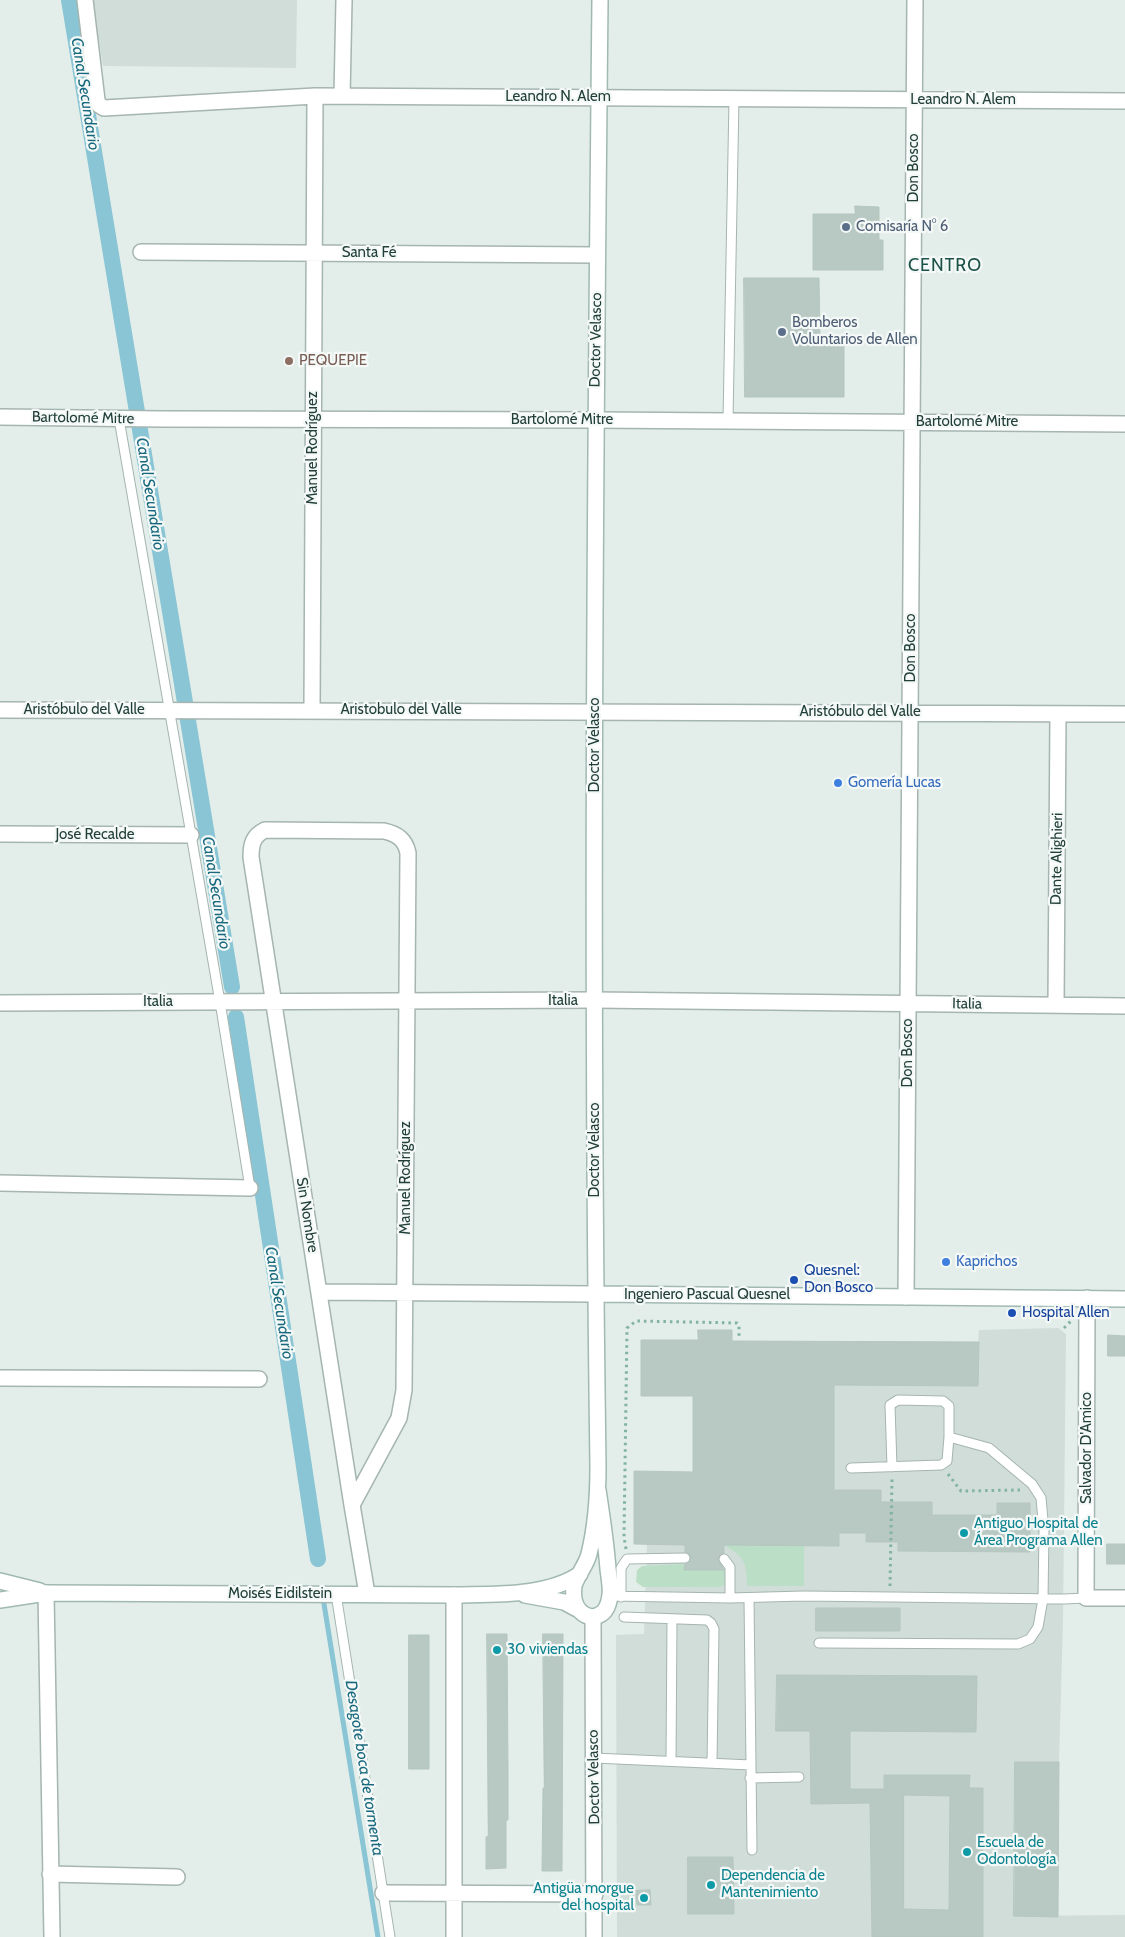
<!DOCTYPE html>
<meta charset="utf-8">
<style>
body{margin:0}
canvas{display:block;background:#e3ede9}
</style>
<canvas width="1125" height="1937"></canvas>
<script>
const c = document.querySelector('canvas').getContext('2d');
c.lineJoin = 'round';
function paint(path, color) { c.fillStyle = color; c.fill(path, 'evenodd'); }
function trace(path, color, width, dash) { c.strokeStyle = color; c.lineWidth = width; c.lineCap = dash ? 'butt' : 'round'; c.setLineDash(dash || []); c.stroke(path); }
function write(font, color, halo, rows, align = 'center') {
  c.font = font + ' Cabin,sans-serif'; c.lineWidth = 4.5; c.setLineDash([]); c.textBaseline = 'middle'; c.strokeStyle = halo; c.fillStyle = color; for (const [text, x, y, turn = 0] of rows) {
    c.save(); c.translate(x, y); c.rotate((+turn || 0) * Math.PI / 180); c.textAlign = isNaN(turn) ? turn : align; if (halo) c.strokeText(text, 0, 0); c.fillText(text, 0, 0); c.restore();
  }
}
paint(new Path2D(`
 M92,0h205l-1,68 -193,-2z
 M1058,1328l8,6 -3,287 -4,141h-44l-1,154 111,-1v22h-508l-1,-302 28,-1 3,-90h-13v-73l59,1v-76h-52v-56h57l34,-10v11l246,1 1,-12z`), '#d1ddd8');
paint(new Path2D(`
 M724,1545h80v41h-57c0,-23 -3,-30 -23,-41z
 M685,1564v6h39l2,3 -1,11 -5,3h-77l-7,-5 1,-12 5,-4z`), '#bbdfc6');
trace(new Path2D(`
 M324,1604l54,333`), '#89c5d4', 5);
trace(new Path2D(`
 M69,0l163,987
 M236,1017l82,542`), '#89c5d4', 16);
const building = new Path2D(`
 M855,206l24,1v33h4v30h-70v-56h42z
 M744,278h75l1,60h24v59h-99z
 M698,1330h34v11l247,1 -1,44 -144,-1v105h47v12h51v13h65v-12h33v49l-132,-1v-9h-32v-9h-27v13l-115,-1v8l-4,1 -2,5 6,11h-40l1,-6 4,-1 2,-5 -1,-4 -5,-2v-7l-51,-1v-73l59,1v-76h-52v-56h57z
 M1108,1335l17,1v20h-17z
 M1107,1544h18v20h-18z
 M816,1608h84v23h-84z
 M487,1634h20l1,135v51h-2v48l-20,1v-32l2,-1z
 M543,1634h20l-1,237h-20l1,-83h1z
 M409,1635h20v134h-20z
 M777,1675l200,1 -1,56 -126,-1v58h34v-14h86l-1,13h14v149h-111l-2,-134 -59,1 -1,-73h-34zM904,1795l46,1 -1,114 -45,-1z
 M1015,1762h44l-1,155 -44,-1z
 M688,1857h45l1,57h-46z
 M650,1890l1,15h-14l-1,-14z`);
paint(building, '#b8c8c2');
trace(building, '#b5c7c0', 1);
const service = new Path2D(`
 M119,419l101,583 30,186
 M728,420l6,-322
 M892,1467l-2,-62 8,-5 45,1 6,5v31
 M724,1559l6,8v31
 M336,1594l54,343
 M610,1596l120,2 74,-2 260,3 22,-1
 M621,1597v-29l6,-9 58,-1
 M749,1598l3,252
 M624,1617l83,3 4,3 3,6 -2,134
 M819,1643l199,1 12,-5 8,-12 5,-28 1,-68 -3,-33 -9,-14 -43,-36 -40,-11 -2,24 -6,4 -90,3
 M594,1758l157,7
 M671,1761l1,-141
 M750,1778l49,-1`);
const minor = new Path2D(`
 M85,0l12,100 2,5 5,3 211,-12 810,5
 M342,96l2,-96
 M141,252l456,3
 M0,417l162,2 433,1 530,4
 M0,710l1125,4
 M312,710l3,-614
 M0,834l191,1
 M0,1003l594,-3 531,6
 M1056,1005l2,-291
 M0,1183l250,5
 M319,1292l276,2
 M906,1297l9,-1297
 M1087,1298l-1,300h39
 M0,1378l259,1
 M352,1505l47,-87 5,-28 4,-537c-3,-14 -11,-19 -24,-22l-119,-1c-12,6 -14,14 -14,27l101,648 15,89
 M46,1593l6,344
 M454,1595v342
 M593,1617l1,320
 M50,1874l127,3
 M383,1893l212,1`);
const secondary = new Path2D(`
 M595,1294l530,5
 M598,1490c4,26 8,52 10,79 1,9 3,18 2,26 -1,9 -4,19 -14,21 -6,2 -11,0 -16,-5 -6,-6 -7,-17 -6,-25 3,-11 12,-20 15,-32 7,-28 9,-59 9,-88 -7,-489 -3,-977 2,-1466
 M0,1581l40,10
 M525,1595l39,7 15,8
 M0,1600l46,-7 408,2c39,-1 93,2 126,-21`);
trace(service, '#a5b5b1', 11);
trace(minor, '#a5b5b1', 18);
trace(secondary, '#a1b9b2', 18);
trace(new Path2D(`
 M1064,1328l9,-9
 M948,1474l13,17 59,-1
 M626,1549l-2,-12 3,-209 9,-7 101,2 2,3v10
 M890,1586l2,-108`), '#82b2a5', 3, [2.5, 4]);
trace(service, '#fff', 9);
trace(minor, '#fff', 15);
trace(secondary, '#fff', 15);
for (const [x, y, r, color] of [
 [846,227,5,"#5c6f8a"],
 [782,332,5,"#5c6f8a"],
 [289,361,5,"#8d6e63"],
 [838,783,5,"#3f7fe0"],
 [946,1262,5,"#3f7fe0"],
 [794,1280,5,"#1a4fb4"],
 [1012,1313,5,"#1a4fb4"],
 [964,1533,5,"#0f9aa8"],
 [497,1650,5,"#0f9aa8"],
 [967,1852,5,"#0f9aa8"],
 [711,1885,5,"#0f9aa8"],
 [644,1898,5,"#0f9aa8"]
]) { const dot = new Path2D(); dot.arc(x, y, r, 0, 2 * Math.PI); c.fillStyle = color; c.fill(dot); trace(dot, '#f4f9f7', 2); }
write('15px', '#223f39', '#f4f9f7', [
 ["Leandro N. Alem",558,97],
 ["Leandro N. Alem",963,100],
 ["Don Bosco",914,168,-90],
 ["Santa Fé",369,253],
 ["Doctor Velasco",596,340,-89],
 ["Bartolomé Mitre",83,418,1],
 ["Bartolomé Mitre",562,420],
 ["Bartolomé Mitre",967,422],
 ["Manuel Rodríguez",313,448,-90],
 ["Don Bosco",911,648,-90],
 ["Aristóbulo del Valle",84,710],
 ["Aristobulo del Valle",401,710],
 ["Aristóbulo del Valle",860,712],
 ["Doctor Velasco",595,745,-90],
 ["José Recalde",95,835],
 ["Dante Alighieri",1057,859,-89],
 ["Italia",563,1001],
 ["Italia",158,1002],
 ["Italia",967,1004,1],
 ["Don Bosco",908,1053,-90],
 ["Doctor Velasco",595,1150,-90],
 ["Manuel Rodríguez",406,1178,-90],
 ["Sin Nombre",307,1215,81],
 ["Ingeniero Pascual Quesnel",707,1295],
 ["Salvador D'Amico",1087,1448,-90],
 ["Moisés Eidilstein",280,1594],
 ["Doctor Velasco",594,1777,-91]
]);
write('15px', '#4e5e75', '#f4f9f7', [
 ["Comisaría N° 6",856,227],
 ["Bomberos",792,323],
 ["Voluntarios de Allen",792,340]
], 'left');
write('15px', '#785e54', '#f4f9f7', [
 ["PEQUEPIE",299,361]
], 'left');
write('15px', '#366cbe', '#f4f9f7', [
 ["Gomería Lucas",848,783],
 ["Kaprichos",956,1262]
], 'left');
write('15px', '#164399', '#f4f9f7', [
 ["Quesnel:",804,1271],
 ["Don Bosco",804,1288],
 ["Hospital Allen",1022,1313]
], 'left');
write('15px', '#0d838f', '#f4f9f7', [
 ["Antiguo Hospital de",974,1524],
 ["Área Programa Allen",974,1541],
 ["30 viviendas",507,1650],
 ["Escuela de",977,1843],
 ["Odontología",977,1860],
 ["Dependencia de",721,1876],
 ["Mantenimiento",721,1893],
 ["Antigüa morgue",634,1889,"right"],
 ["del hospital",634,1906,"right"]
], 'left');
write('italic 16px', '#19697e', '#f4f9f7', [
 ["Canal Secundario",85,94,81],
 ["Canal Secundario",150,494,81],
 ["Canal Secundario",216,893,81],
 ["Canal Secundario",279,1303,81],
 ["Desagote boca de tormenta",364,1768,81]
]);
c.letterSpacing = '1px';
write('18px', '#1d5248', '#f4f9f7', [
 ["CENTRO",945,266]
]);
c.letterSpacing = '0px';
</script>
